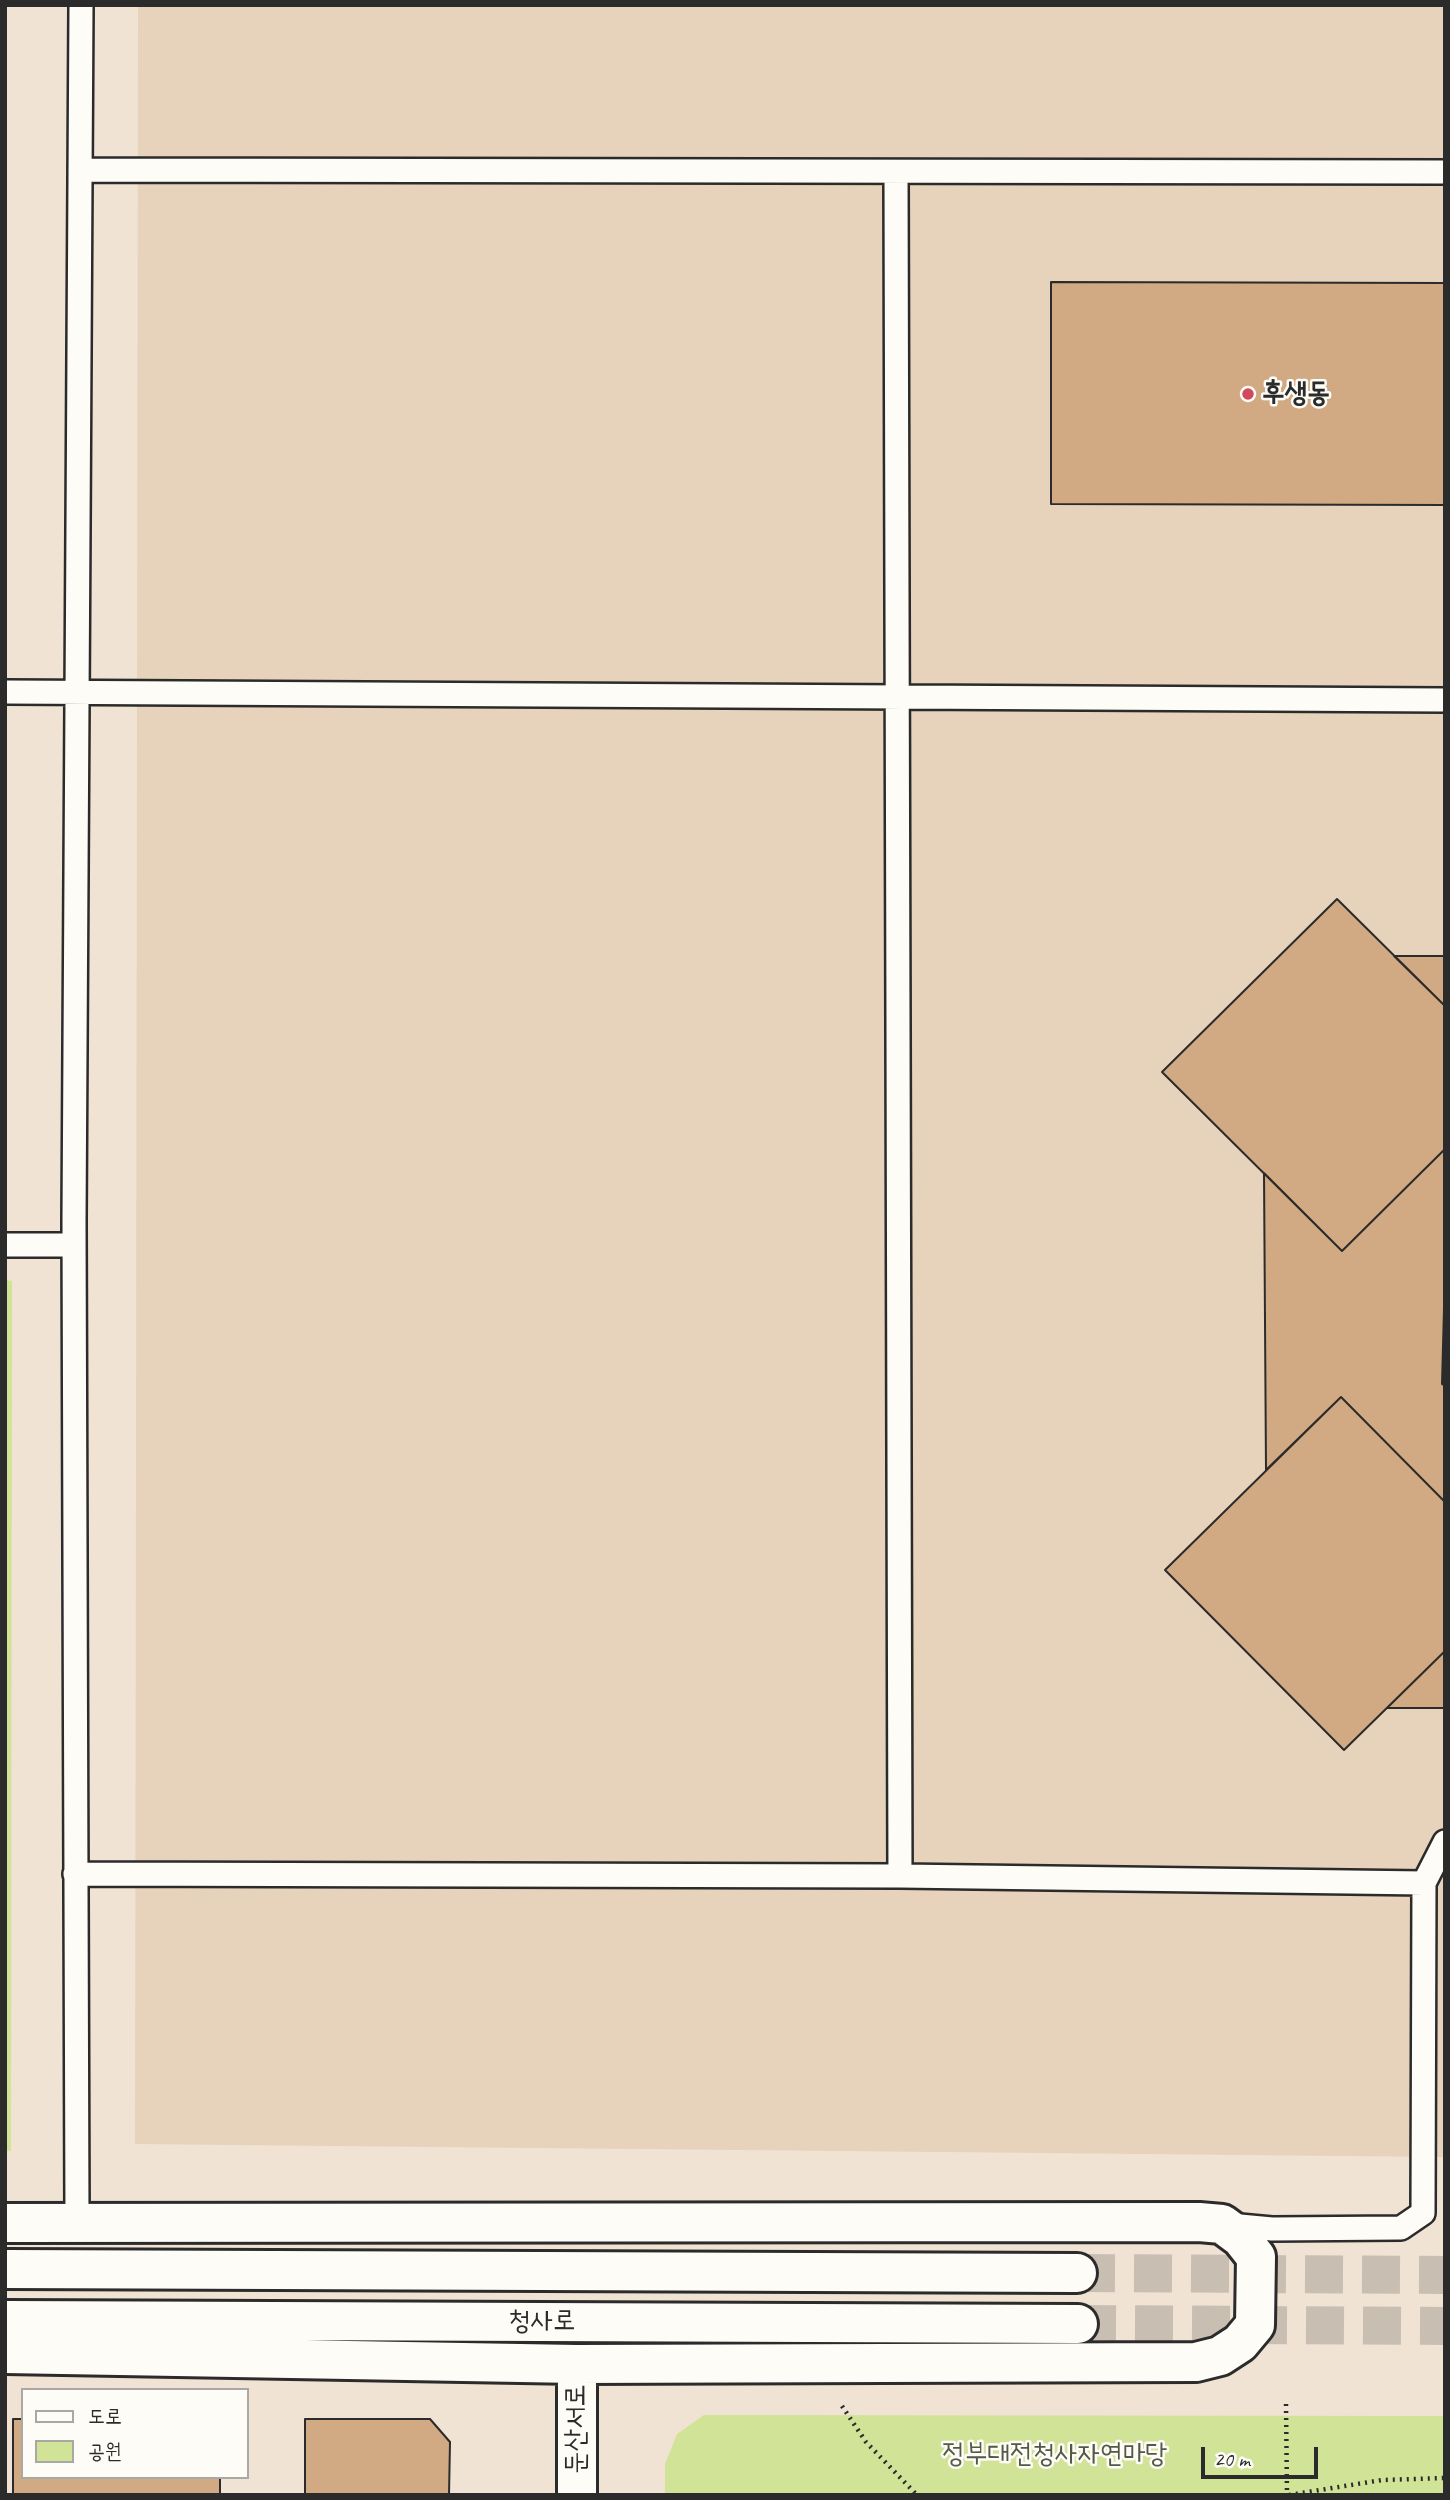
<!DOCTYPE html>
<meta charset="utf-8">
<style>
body{margin:0}
#map{position:relative;width:1450px;height:2500px;overflow:hidden;background:#f0e3d4;font-family:Caveat,"Poor Story",sans-serif}
canvas{display:block}
.frame{position:absolute;inset:0;border:7px solid #2b2b2b;pointer-events:none}
.legend{position:absolute;left:21px;top:2388px;width:228px;height:91px;box-sizing:border-box;background:#fdfcf7;border:2px solid #a9a8a5;margin:0;padding:9px 12px;list-style:none;font-size:21px;color:#2b2b2b}
.legend li{display:flex;align-items:center;gap:14px;height:35px}
.legend b{width:35px;border:2px solid #a9a8a5}
.scale{position:absolute;left:1201px;top:2447px;width:117px;height:32px;box-sizing:border-box;border:4px solid #2b2b2b;border-top:0;padding-left:9px;font-size:21px;line-height:24px;white-space:nowrap;color:#2b2b2b;-webkit-text-stroke:5px #fdfcf7;paint-order:stroke}
</style>
<div id="map">
<canvas width="1450" height="2500"></canvas>
<div class="frame"></div>
<ul class="legend">
<li><b style="height:9px;background:#fdfcf7"></b>도로</li>
<li><b style="height:19px;background:#d1e397"></b>공원</li>
</ul>
<div class="scale">20 m</div>
</div>
<script>
const c = document.querySelector('canvas').getContext('2d');
c.lineJoin = 'round';
function paint(path, color) { c.fillStyle = color; c.fill(path, 'evenodd'); }
function trace(path, color, width, dash) { c.strokeStyle = color; c.lineWidth = width; c.lineCap = dash ? 'butt' : 'round'; c.setLineDash(dash || []); c.stroke(path); }
function write(font, color, halo, rows, align = 'center') {
  c.font = font + ' Caveat,"Poor Story",sans-serif'; c.lineWidth = 5; c.setLineDash([]); c.textBaseline = 'middle'; c.strokeStyle = halo; c.fillStyle = color; for (const [text, x, y, turn = 0] of rows) {
    c.save(); c.translate(x, y); c.rotate((+turn || 0) * Math.PI / 180); c.textAlign = isNaN(turn) ? turn : align; if (halo) c.strokeText(text, 0, 0); c.fillText(text, 0, 0); c.restore();
  }
}
paint(new Path2D(`
 M138,5h1307v2152l-1310,-13z`), '#e7d2bb');
paint(new Path2D(`
 M5,1280l7,1 -1,870h-6z
 M704,2415l741,1v79h-780v-31l12,-30z`), '#d1e397');
const building = new Path2D(`
 M1051,282l394,1v222l-394,-1z
 M1337,899l108,107v143l-103,102 -180,-179z
 M1394,956h51v50z
 M1445,1149v353l-104,-105 -75,73 -2,-297 78,78z
 M1445,1271v115l-3,-2z
 M1341,1397l104,105v149l-101,99 -179,-180z
 M1445,1651v57h-58z
 M13,2419h10v58h197v18h-207z
 M305,2419h125l20,23 -1,53h-144z`);
paint(building, '#d1a982');
trace(building, '#2b2b2b', 2);
trace(new Path2D(`
 M1077,2273l368,2
 M1078,2324l367,2`), '#c9beb2', 38, [38, 19]);
const lane = new Path2D(`
 M80,170l1365,2
 M896,172l4,1704
 M5,692l1440,8
 M5,1245h69
 M75,1874l825,2 524,7 21,-41
 M77,2223l-3,-1003 7,-1215
 M1229,2225l43,4 129,-1 22,-15 1,-330`);
const secondary = new Path2D(`
 M5,2223l1194,-1 23,2 19,14 15,19 -1,68 -15,18 -20,13 -24,6 -619,2 -572,-10
 M5,2269l1072,4
 M5,2320l1073,4
 M577,2495v-131`);
trace(lane, '#2b2b2b', 28);
trace(secondary, '#2b2b2b', 44);
trace(new Path2D(`
 M1286,2404l1,91
 M842,2406l24,36 51,53
 M1289,2495l93,-15 63,-2`), '#2b2b2b', 4.5, [2, 5]);
trace(lane, '#fdfcf7', 23);
trace(secondary, '#fdfcf7', 38);
for (const [x, y, r, color] of [
 [1248,394,7,"#d1495b"]
]) { const dot = new Path2D(); dot.arc(x, y, r, 0, 2 * Math.PI); c.fillStyle = color; c.fill(dot); trace(dot, '#fdfcf7', 2.5); }
write('bold 28px', '#2b2b2b', '#fdfcf7', [
 ["후생동",1262,394]
], 'left');
write('28px', '#2b2b2b', '#fdfcf7', [
 ["청사로",542,2322],
 ["둔산서로",577,2429,-90]
]);
write('28px', '#545946', '#fdfcf7', [
 ["정부대전청사자연마당",1055,2455]
]);
</script>
